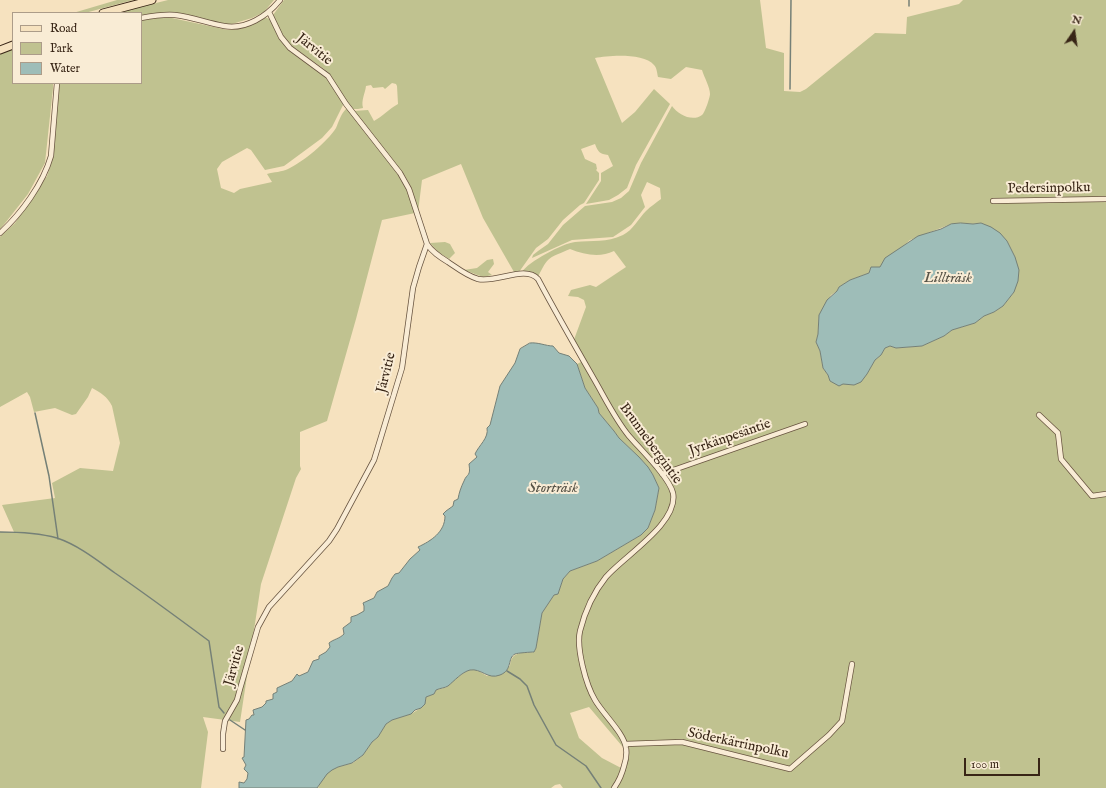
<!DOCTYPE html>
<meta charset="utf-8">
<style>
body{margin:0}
#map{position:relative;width:1106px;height:788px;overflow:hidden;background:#f6e2bf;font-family:"IM FELL English",serif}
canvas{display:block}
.legend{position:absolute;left:12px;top:12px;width:130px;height:72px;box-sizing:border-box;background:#f9ecd5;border:1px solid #ac9c89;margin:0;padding:5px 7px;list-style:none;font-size:12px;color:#382516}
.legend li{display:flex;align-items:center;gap:8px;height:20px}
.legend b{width:20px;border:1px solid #ac9c89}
.north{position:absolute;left:1054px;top:12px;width:40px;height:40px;-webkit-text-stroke:3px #f9ecd5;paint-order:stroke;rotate:13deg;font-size:11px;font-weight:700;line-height:16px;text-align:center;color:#382516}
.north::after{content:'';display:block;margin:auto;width:14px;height:18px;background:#382516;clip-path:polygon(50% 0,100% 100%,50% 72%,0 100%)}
.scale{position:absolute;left:964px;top:758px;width:76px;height:18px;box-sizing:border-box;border:2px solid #382516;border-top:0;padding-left:5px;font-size:12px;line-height:14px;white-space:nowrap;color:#382516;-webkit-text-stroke:3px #f9ecd5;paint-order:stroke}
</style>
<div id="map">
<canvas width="1106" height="788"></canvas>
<ul class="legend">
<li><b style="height:5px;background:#f6e2bf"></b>Road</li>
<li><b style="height:11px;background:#c0c290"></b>Park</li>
<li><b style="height:11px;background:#9ebdb8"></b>Water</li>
</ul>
<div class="north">N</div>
<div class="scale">100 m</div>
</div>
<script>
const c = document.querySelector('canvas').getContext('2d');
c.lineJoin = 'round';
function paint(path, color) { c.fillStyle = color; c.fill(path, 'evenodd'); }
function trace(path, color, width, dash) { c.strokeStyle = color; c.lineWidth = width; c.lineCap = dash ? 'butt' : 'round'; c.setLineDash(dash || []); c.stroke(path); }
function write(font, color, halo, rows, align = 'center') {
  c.font = font + ' "IM FELL English",serif'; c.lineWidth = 4; c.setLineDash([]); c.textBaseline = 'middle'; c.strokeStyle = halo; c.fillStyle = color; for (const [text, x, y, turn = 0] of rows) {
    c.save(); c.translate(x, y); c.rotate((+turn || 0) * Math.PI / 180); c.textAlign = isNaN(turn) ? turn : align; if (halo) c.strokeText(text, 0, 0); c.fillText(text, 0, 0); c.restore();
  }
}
paint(new Path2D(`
 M117,0h16l-48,13h-12z
 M168,0h106l-10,12 -12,6 -20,6h-11l-53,-11 -27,2v-2h-25z
 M284,0h476l6,48 18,5v38l16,1 6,-3 69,-56 31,1 1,-17 52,-13 4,-4h143v788h-543l-3,-4 -5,1 -4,3h-233l7,-16 13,-5 15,-4 10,-8 9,-13 6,-5 8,-13 6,-4 19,-6 8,-5 6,-7 1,-5 8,-3 2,-4 11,-3 4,-5 17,-12 7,-1 12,7 23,-10c1,-15 12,-13 24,-14l2,-4 6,-35 12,-18 4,-2 5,-14 7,-8 27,-10 44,-26 7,-7 7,-18 4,-22 -6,-13 -5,-8 -9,-10 -20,-19 -5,-7 -15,-18 -1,-5 -13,-20 -8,-24 4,-2 -9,-17 14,-38 -2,-7 -6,-3 -10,-1 3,-6 19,-5 6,2 30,-20 -12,-16c-14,7 -29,4 -44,-2 -21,9 -22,7 -32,28l-16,-5c6,-10 41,-29 53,-30 18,-2 31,1 48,-7 10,-5 16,-17 23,-24 5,-5 10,-8 15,-12l-1,-11 -13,-6 -6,13 4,12 -14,18 -18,12 -41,3 -40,18 1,-3 5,-4 10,-7 15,-19 22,-19 27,-4 9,-4 8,-7 12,-28 31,-57c6,9 21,16 30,9 3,-2 8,-18 8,-21 0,-7 -6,-17 -8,-24l-16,-3 -15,12 -13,-2c-1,-4 -1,-9 -4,-12 -10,-12 -44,-10 -59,-7l27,65 13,-11 19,-23 16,15 -34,61 -9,23 -9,7 -9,5 -23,4 15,-23v-8l12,-7 -5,-11c-8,-1 -10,-3 -13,-11l-14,5 4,10 11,5 1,5 -1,1 3,3v7l-15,23 -4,2 -17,15 -15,19 -12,9 -17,24h-5l-31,-54 -22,-54 -39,16 -4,32 -8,-27 -5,-9 -52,-65 15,-1 6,11c9,-5 15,-12 24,-17l-1,-18 -1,-2 -4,-1 -7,6 -2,-2 -10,1 -2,-3 -5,1c-1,8 -5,14 -3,22l-5,1h-6l-28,-40 -31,-22 -5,-5 -6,-8 -9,-19zM961,223l12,1 8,-1 26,18 8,16 -1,35 -11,14 -9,6 -10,4 -9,7 -23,7 -8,6 -22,10 -26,2 -6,-2 -5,2 -4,7 -6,5 -8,14 -13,11 -24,-4 -2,-6 -5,-7 -3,-17 -4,-9 2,-8 1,-19 12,-20 6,-4 2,-4 11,-7 19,-7 2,-6h9l30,-27 41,-16zM589,707l33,39 4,2 -3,21 -21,-11 -23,-20 -9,-25z
 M159,17l13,1 56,12 12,-1 24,-12 6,2 10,20 47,39 17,25 -12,24 -10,11 -38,28 -19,4 -14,-20 -4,-2 -25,14 -5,7 4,19 13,5 6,-4 32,-7 -5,-8c7,-2 15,-2 21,-5 15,-7 39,-27 48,-41 3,-7 5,-14 10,-19h3l56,74 10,30 -33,7 -26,99 -29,102 -27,11v34l1,3 -5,9 -35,106 -21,138 -37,-5 5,15 -7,56h-201v-256h14l-12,-27 53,-7 -3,-15 28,-15 33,3 7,-28 -8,-37c-5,-10 -11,-13 -20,-18l-4,9 -12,17 -4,1 -17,-7 -21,4 -4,-15 -3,-5 -27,15v-170l15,-14 32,-47 4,-12 6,-52 1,-29h83v-64z
 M13,48v35h40v5l-8,75 -17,31 -22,28 -6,7v-176z
 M445,242l5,2 5,9 -6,6 -11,-7 -8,-9z
 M493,259l1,5 -6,8 4,3 -9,2 -19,-7 13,-2 10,-8z`), '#c0c290');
const water = new Path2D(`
 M961,223l12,1 8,-1 10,4 9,6 7,8 8,16 4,13 -1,11 -4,11 -11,14 -9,6 -10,4 -9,7 -23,7 -8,6 -22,10 -26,2 -6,-2 -5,2 -4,7 -6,5 -8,14 -6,8 -7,3 -11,-1 -4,2 -9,-5 -2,-6 -5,-7 -3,-17 -4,-9 2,-8 1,-19 8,-15 10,-9 2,-4 11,-7 19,-7 2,-6h9l5,-9 33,-22 23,-7 10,-5z
 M530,343c8,-1 16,3 23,3l6,7 10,3 8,8 8,24 13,20 1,5 15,18 5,7 20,19 9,10 5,8 6,13 -4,22 -7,18 -7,7 -44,26 -27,10 -7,8 -5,15 -4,1 -12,18 -6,35 -2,4c-3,0 -17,1 -19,2 -8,4 -2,16 -15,21 -12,5 -19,-7 -30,-5 -8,2 -16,11 -22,16 -3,2 -8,2 -12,4l-2,4 -8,3 -1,7 -4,4 -6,2 -4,4 -19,6 -6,4 -8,13 -6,5 -9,13 -11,8 -14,4 -6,3 -5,4 -10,14h-78v-6l5,1 3,-4 1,-6 -4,-4 2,-4 -4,-7 2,-1 2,-37 3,-1 3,-4h2l-1,-5 9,-3 4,-4v-2l7,-2v-5l4,-2v-4l15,-7 5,-7 2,2 9,-4 5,-11 6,-2v-3l7,-4 4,-5 -1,-4c5,-4 10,-4 15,-9l-1,-6 8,-6v-5l6,-2 7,-4v-5l-1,-3 11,-5 3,-6 11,-6 4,-8 3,-4 4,-1 11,-14 10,-9 -2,-3c13,-6 27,-15 27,-31l-2,-2 3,-3 7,-5 1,-5 4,-2c1,-6 3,-12 6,-18 3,-8 7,-4 5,-17l8,-7 -2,-3c4,-9 14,-16 12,-26l3,-3 10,-39 15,-23 5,-14z`);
paint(water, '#9ebdb8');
trace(water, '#758077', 1);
trace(new Path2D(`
 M909,0v6
 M790,89l1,-89
 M35,413l14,63 9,63
 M0,532c19,0 39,1 57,6 21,7 40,22 58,35 32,22 63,45 94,68l10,66 5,6
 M507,671l13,8 7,7 7,19 22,40 30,21 15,22
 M230,720l15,10`), '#758077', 1.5);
const minor = new Path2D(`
 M269,12l12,25 9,11 38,28 18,28 54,69 9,16 18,55c5,8 13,13 21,18 9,6 19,14 30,17 19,4 47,-14 60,0 18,34 37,67 56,100 11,19 21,40 35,57 11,13 40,41 44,57 6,30 -49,63 -67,84 -13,16 -21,34 -26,54 -4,17 6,54 15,69 8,14 29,33 31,48 1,6 0,12 -2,18 -2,8 -5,15 -10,22
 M141,18c11,-2 23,-4 34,-3 17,2 32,8 49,11 22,4 43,-10 56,-26
 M993,201l113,-2
 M0,233c21,-19 43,-49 51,-77l6,-73
 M1039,415l19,18 3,26 31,37 14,-2
 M662,474l143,-50
 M625,744l57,-2 108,27 39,-34 13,-14 10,-57
 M223,749v-15l2,-13 12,-21 3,-11 18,-62 11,-20 60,-66 8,-12 37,-69 4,-13 24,-79 11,-80 6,-21 8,-23`);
const primary = new Path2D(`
 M103,13l49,-13
 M0,50l13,-5`);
trace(minor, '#685440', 6);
trace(primary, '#382516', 9);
trace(minor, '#f9ecd5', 4.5);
trace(primary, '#f6e2bf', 7);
write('14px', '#382516', '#f9ecd5', [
 ["Järvitie",314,50,39],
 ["Pedersinpolku",1049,189,-1],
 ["Järvitie",387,373,-76],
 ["Jyrkänpesäntie",730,438,-19],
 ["Brunnebergintie",650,444,54],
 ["Järvitie",235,666,-74],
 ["Söderkärrinpolku",738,744,12]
]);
write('italic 15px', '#575347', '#f9ecd5', [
 ["Lillträsk",948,279],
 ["Storträsk",553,489]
]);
</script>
